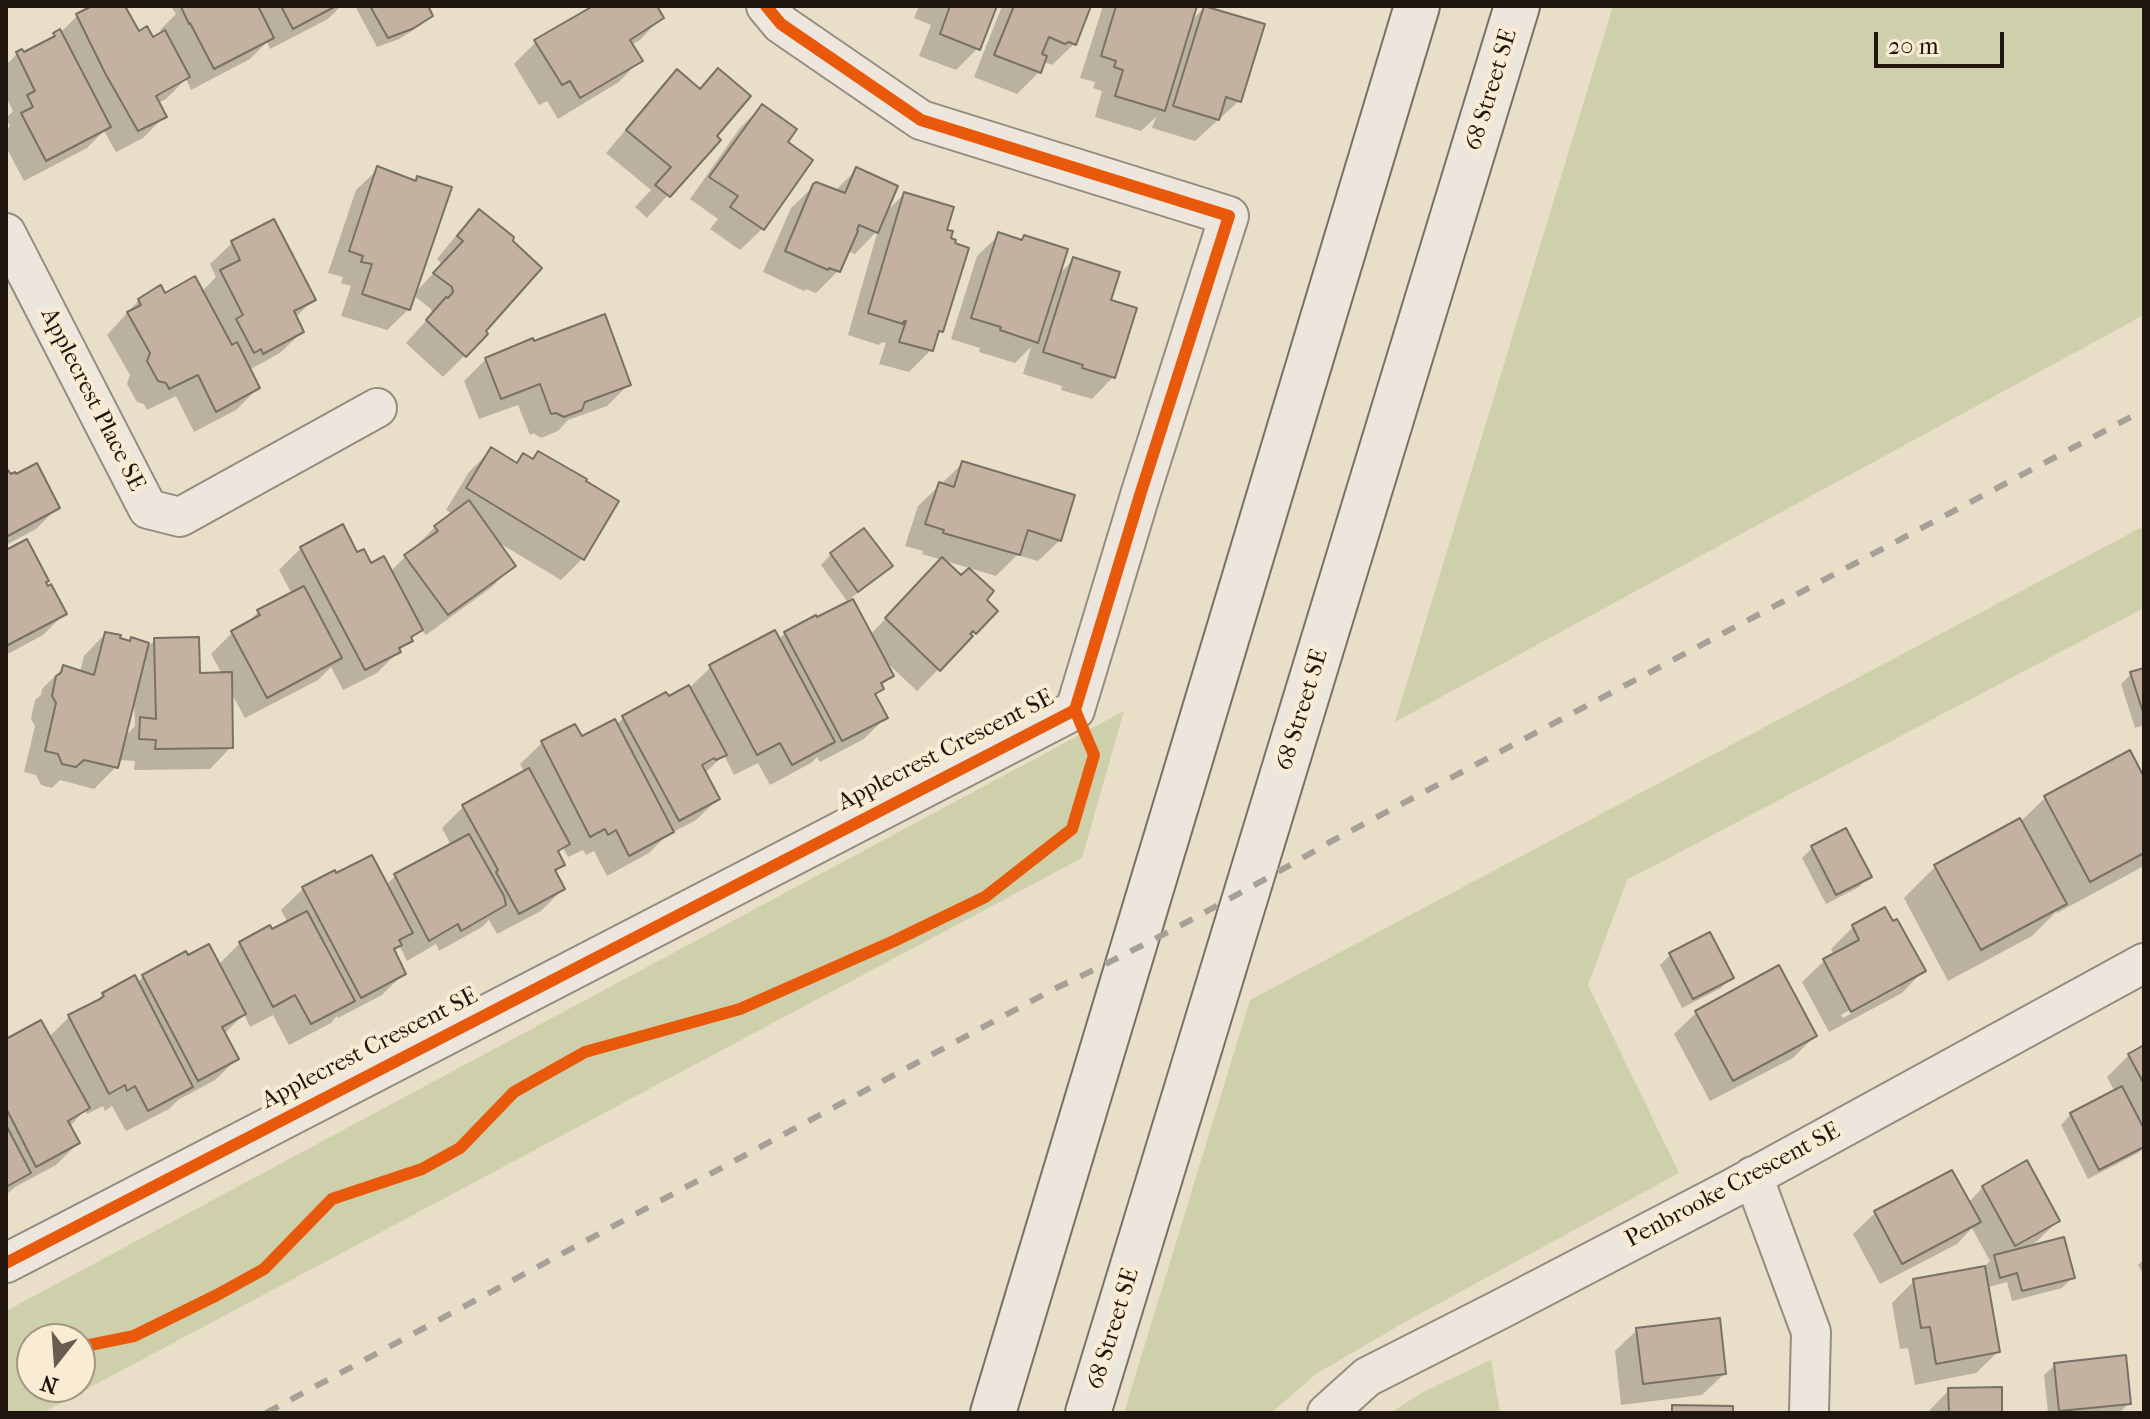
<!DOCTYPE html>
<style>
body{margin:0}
#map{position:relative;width:2150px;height:1419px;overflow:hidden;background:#e9dec8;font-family:"IM FELL French Canon",serif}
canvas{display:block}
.frame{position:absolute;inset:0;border:8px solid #20160f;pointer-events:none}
.north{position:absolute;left:16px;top:1323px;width:80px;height:80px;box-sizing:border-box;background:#faecd3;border:2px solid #a39685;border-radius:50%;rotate:197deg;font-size:22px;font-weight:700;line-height:32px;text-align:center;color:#20160f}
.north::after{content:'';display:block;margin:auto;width:28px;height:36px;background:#665c50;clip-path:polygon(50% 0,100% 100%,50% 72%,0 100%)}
.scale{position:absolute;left:1874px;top:32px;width:130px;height:36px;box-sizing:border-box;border:4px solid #20160f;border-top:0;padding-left:10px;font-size:24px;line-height:28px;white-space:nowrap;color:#20160f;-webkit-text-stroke:6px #faecd3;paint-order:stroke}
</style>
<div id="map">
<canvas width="2150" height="1419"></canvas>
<div class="frame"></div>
<div class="north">N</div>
<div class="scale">20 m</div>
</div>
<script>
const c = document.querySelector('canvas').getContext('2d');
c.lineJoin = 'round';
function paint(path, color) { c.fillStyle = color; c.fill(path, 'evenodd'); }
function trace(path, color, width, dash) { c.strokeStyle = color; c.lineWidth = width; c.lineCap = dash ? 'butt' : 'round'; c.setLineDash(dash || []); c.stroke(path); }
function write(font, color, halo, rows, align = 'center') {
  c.font = font + ' "IM FELL French Canon",serif'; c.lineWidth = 8; c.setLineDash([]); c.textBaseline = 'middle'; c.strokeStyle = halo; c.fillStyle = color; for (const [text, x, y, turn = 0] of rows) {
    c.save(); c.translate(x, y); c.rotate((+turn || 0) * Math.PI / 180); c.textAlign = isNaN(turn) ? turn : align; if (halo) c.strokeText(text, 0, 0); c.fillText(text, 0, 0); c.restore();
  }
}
paint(new Path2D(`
 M1613,6h531v309l-749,407z
 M2144,526v82l-517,272 -39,105 91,188 -274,149 -89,52 -45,39h-147l126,-413z
 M1124,711l-42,147 -1040,555h-36v-102zM32,1339h48v48h-48z
 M1491,1360l9,53h-110l33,-21z`), '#ced0ab');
paint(new Path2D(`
 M96,6h27l15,28 14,6 10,-6 -2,-4 16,-16 -5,-8h170l-13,13 -58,30 -3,-7 -17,17 -59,31 -5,-11 -20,20 -8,4 7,13 -22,22 -27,14 -12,-21 -17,17 -63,33 -18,-34v-16l4,-5 -4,-8 7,-7 -7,-14v-32l11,-11 4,-3 2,4 23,-12 8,-8 6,-2 17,-17z
 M355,6h70l6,10 -11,10 -21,13 -22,8z
 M594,6h60l7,12 -21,22 -9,5 9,15 -21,22 -61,37 -11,-18 -8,4 -25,-41 22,-22z
 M919,6h75l-16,42 -22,22 -37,-14 12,-31 -17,-7z
 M1002,6h87l-15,38 -22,21 -5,-2 -5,1 -3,8 -22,22 -43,-17z
 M1103,6h91l-5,17 16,-16 34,94 -44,40 -43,-13 4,-11 -15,14 -46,-14 7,-26 -9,-3 2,-6 -15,-4z
 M718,71l-4,66 4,3 -71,78 -12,-11 16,-17 -45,-37 50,-59 21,-22 22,18z
 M762,106l23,37 -23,86 -22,21 -30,-21 8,-10 -28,-20 50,-71z
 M378,169l36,13 4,-4 -9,131 -22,21 -46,-14 10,-30 -10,-3 2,-6 -15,-4 28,-83z
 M857,169l27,45 20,-20 40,37 -3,100 -6,6 -4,13 -22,22 -30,-8 7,-21 -4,-1 -3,3 -31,-10 30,-105 -23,24 -8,-3 -9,20 -22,22 -10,-4 -2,2 -41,-19 28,-64 23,-22 21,5z
 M479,212l4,119 3,3 -43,43 -37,-34 26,-29 -1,-5 -18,-14 29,-31 -5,-5 21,-26z
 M999,235l59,40 15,-15 36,42 4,75 -21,22 -31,-9 1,-4 -39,-12 8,-27 -16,16 -36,-11 1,-4 -29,-9 26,-83z
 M232,243l82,56 -19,19 7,14 -22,21 -31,17 9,18 -22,22 -42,22 -18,-36 -29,14 -3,-6 -7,-2 -10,-18 3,-9 -23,-40 32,-35 26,-5 36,-3 15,-15 -6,-13z
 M486,359l143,25 -22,22 -39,14 -10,11 -17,7 -8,-5 -3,2 -12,-30 -39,14 -15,-38z
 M491,450l24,14 8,-9 9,5 6,-6 45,104 -22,22 -65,-39 18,24 -22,22 -66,48 -5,-6 -44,44 -34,17 -12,-23 -13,13 -73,38 -15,-27 1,56 -21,22 -76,1 1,-9 -17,-1 -2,7 -22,22 -34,-9 -8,8 -11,-3 -5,-10 -12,-3 11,-46 -4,-7 4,-19 6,-5 1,-6 22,-22 16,5 4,-16 21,-22 12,6 12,2 3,-2 17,6 6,-6 43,35 24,-1 -11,-20 22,-22 12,-6 13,-14 34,-18 -13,-24 22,-22 55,7 14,11 20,6 45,-45 18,-13 -7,-4 23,-38zM134,701l1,25 -11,11z
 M963,463l97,77 -22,21 -21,-6 -21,21 -74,-22 1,-3 -18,-5 13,-40z
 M6,470l4,7 48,30 -22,22 -30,16z
 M6,553l38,30 21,30 -22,22 -37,20z
 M831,554l59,12 -10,10 -33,25 -26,-36z
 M921,582l63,18 11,11 -78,80 -33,-31 7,15 -17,21 11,22 -21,21 -44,23 -3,-5 -6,6 -41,22 -12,-22 -24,12 -10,-20 -20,19 14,25 -22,21 -30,16 -17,17 -42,23 -13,-25 -8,4 -3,-5 -15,7 -5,-9 -6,6 6,11 -9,8 9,16 -22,22 -44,23 -8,-14 -7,7 -43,24 -3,-7 -29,17 -8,-16 -6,7 11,21 -22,22 -44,23 -1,-2 -6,7 -42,22 -16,-30 -23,12 -6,-13 -20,20 13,25 -22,21 -37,20 -9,9 -43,22 -14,-25 -7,5 -2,-5 -16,8 -2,-4 -16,17 9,16 -22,22 -41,22 -9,8v-154l43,-4 20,-20 23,-12 11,-11 34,-11 6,-6 44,-19 31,7 22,-22 48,-20 -7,-13 22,-21 83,-4 10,-10 55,-30 -9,-17 22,-22 61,-33 -5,-9 22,-21 39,-4 35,-14 8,-8 65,-29 22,-21 67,-27 7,-7 85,2z
 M2144,670v55l-9,3 -14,-44 10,-10z
 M2129,753l15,28v85l-87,47 -1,-1 -24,24 -84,45 -44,-83 32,-32 84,-44 25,-24z
 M1812,848l57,28 -10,11 -33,17 -24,-46z
 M1884,910l39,61 -21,22 -73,39 -27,-50 22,-21 10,-6 -3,-6 22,-22zM1900,983v4l-57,31 -2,-3z
 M1670,955l61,23 -10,10 -39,20 -22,-43z
 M1779,968l36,68 -22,22 -83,43 -36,-67 22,-21z
 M2144,1047v100l-6,6 -50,26 -27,-54 10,-11 44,-22 -8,-15 22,-22z
 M1983,1187l75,34 -22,21 -8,5 45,30 -11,11 -50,13 -5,-19 -21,6 12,64 -22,21 -61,12 -7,-37 -8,1 -8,-46 22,-22 70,-14 6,-6 -18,-33 -15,16 -77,40 -27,-50 22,-21 93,-10z
 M2144,1259v17l-6,-11z
 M1637,1330l87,44 -22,21 -81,10 -6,-54z
 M2055,1365l74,38 -10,10h-71l-4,-38z
 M1949,1390l51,23h-73z`), '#0003');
const building = new Path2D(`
 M92,6h33l14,25 8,-5 6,11 12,-7 25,47 -34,19 11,21 -29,14 -33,-58 -29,-59z
 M182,6h76l16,32 -60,31 -24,-46 -1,1 -8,-17z
 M281,6h55l-43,23z
 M370,6h58l5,10 -21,13 -24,9z
 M593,6h64l7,12 -34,22 13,21 -63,37 -10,-17 -8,4 -28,-45z
 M950,6h47l-17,44 -40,-16z
 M1014,6h77l-15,39 -7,-3 -4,2 -16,-7 -7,17 5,2 -6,17 -47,-18z
 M1116,6h81l-32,105 -50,-15 8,-26 -9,-3 2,-6 -15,-5z
 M1204,6l61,18 -24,78 -15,-5 -7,23 -46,-14z
 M60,29l51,98 -65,34 -25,-48 12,-6 -6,-12 8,-4 -19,-39 6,-3 2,3 31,-16 -2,-3z
 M718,68l33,28 -34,40 4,4 -51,57 -15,-12 16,-18 -45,-37 51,-61 23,20z
 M762,104l35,25 -9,13 25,18 -49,70 -34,-23 8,-11 -29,-19z
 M377,166l39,15 1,-5 35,11 -42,123 -48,-16 10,-30 -11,-2 2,-6 -14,-5z
 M856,167l42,19 -20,47 -19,-8 -2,5 1,1 -18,41 -11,-4 -1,2 -43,-19 28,-67 3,-2 29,11z
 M904,192l50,15 -7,23 6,1 -2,7 5,2 -1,3 14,5 -26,84 -4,-1 -6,20 -34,-9 7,-21h-2l-1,3 -35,-11z
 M479,209l35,28 -1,4 29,27 -56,63 2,3 -22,23 -40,-37 20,-23 2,1 5,-6 -1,-5 -19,-14 30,-32 -6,-5z
 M274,219l42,81 -22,11 10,21 -41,22 -2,-5 -7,4 -18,-34 7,-4 -23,-45 20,-10 -9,-19z
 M998,232l24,8 2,-5 44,14 -30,94 -38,-13 1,-3 -30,-9z
 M1073,257l47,15 -9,28 26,8 -22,70 -33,-10 1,-3 -40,-13z
 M195,276l37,69 5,-3 23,46 -44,24 -18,-37 -29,14 -3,-6 -8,-2 -11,-20 3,-8 -23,-41 14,-7 -3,-6 19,-12 4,-2 4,8z
 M605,314l26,71 -46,17 -3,8 -18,7 -8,-4 -5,1 -11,-30 -39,15 -16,-41 48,-20 1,3z
 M491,447l26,16 6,-10 10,6 5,-8 49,28 -1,2 33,20 -35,59 -118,-72z
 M962,461l113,34 -14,46 -33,-11 -8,25 -77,-22 1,-3 -19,-6 14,-42 15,5z
 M37,463l23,45 -54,29v-69l5,6 4,-2 1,2z
 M469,500l47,66 -68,49 -44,-60 34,-24 -4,-5z
 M343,524l14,28 7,-3 7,14 13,-7 39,74 -12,7 2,4 -14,7 2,4 -36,18 -65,-123z
 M864,528l29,38 -35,26 -28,-39z
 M27,539l22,42 -3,1 2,4 3,-2 16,30 -61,32v-96z
 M942,557l19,18 8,-7 25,23 -7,9 11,11 -22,23 -3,-3 -3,3 3,2 -33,35 -55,-53z
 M304,586l38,72 -75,40 -36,-67 29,-16 -3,-5z
 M853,599l41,77 -13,7 3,6 -9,5 13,24 -46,23 -58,-109 32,-17 1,2z
 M775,630l60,112 -43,23 -12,-22 -23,12 -48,-90z
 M105,632l16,3 -1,3 10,3 1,-4 18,6 -31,125 -34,-8 -8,7 -14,-3 -4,-10 -13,-3 11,-48 -4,-7 4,-20 5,-3 2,-8 31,10z
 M199,637l1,36 32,-1 1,76 -78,1 1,-9 -17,-1 1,-22 16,2 -2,-81z
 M2144,668v47l-14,-43z
 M689,685l38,70 -11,5 -2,-2 -12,7 18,34 -41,22 -57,-105 44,-24 3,4z
 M615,719l59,113 -45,24 -13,-26 -8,5 -3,-6 -15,8 -49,-96 34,-17 7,12z
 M2130,750l14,27v76l-54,29 -46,-86z
 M529,768l41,76 -12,7 7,14 -10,5 10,19 -46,25 -23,-42 2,-2 -36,-65z
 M2020,818l47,86 -86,46 -47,-85z
 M1846,828l26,49 -36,18 -25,-49z
 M469,834l35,62 2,9 -45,26 -3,-7 -29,17 -35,-67z
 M372,855l41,78 -14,7 3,5 -8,4 12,25 -45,24 -59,-111 33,-17 1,3z
 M1885,907l8,14 4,-2 29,52 -75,41 -28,-53 36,-19 -7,-15z
 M307,911l48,90 -44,23 -16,-29 -22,12 -34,-65 31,-17 2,4z
 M1710,932l24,46 -41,21 -24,-46z
 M209,944l37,70 -24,13 17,32 -41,22 -56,-106 44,-24 2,4z
 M1779,965l38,71 -84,45 -38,-70z
 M135,975l58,112 -45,24 -13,-25 -8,5 -2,-6 -16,9 -41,-79 32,-16 4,-3 -2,-3z
 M41,1020l49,88 -22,13 12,22 -44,24 -30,-59v-69z
 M2144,1045v39l-16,-30z
 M2122,1086l22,43v18l-45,23 -29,-57z
 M6,1125l25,48 -25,14z
 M2027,1160l33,61 -45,25 -33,-60z
 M1952,1170l29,52 -79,42 -28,-53z
 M2064,1237l11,41 -53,13 -5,-18 -17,5 -6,-23z
 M1985,1266l15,86 -64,12 -6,-37 -9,1 -8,-49z
 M1720,1318l6,56 -83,10 -7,-56z
 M2126,1355l5,49 -72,7 -5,-48z
 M2002,1387v26h-53l-1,-25z
 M1672,1405l61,1v7h-61z`);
paint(building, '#c5b1a0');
trace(building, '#777166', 2);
const street = new Path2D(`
 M6,233l142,276 32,8 197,-109
 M1753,1176l58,156 -2,81
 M6,1263l1069,-553 66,-218 88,-276 -308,-96 -140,-96 -15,-18
 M1327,1413l40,-36 132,-67 232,-121 413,-226`);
const secondary = new Path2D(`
 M993,1413l424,-1407
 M1088,1413l429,-1407`);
trace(street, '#938c7f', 42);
trace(secondary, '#777166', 48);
trace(street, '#ece6dc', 38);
trace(secondary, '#ece6dc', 44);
trace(new Path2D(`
 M266,1413l786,-423c95,-45 187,-95 278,-148l814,-432`), '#a5a098', 6, [14, 14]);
trace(new Path2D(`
 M6,1263l1069,-553 66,-218 88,-276 -308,-96 -140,-96 -15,-18
 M80,1347l54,-11 83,-41 47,-26 68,-70 90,-30 38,-21 54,-56 71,-40 155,-43 154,-68 91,-44 87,-68 22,-74 -19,-45`), '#e8590c', 12);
write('24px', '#20160f', '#faecd3', [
 ["68 Street SE",1492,90,-73],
 ["Applecrest Place SE",92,400,63],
 ["68 Street SE",1303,710,-73],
 ["Applecrest Crescent SE",946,751,-27],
 ["Applecrest Crescent SE",370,1049,-27],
 ["Penbrooke Crescent SE",1733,1186,-28],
 ["68 Street SE",1114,1329,-73]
]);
</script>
